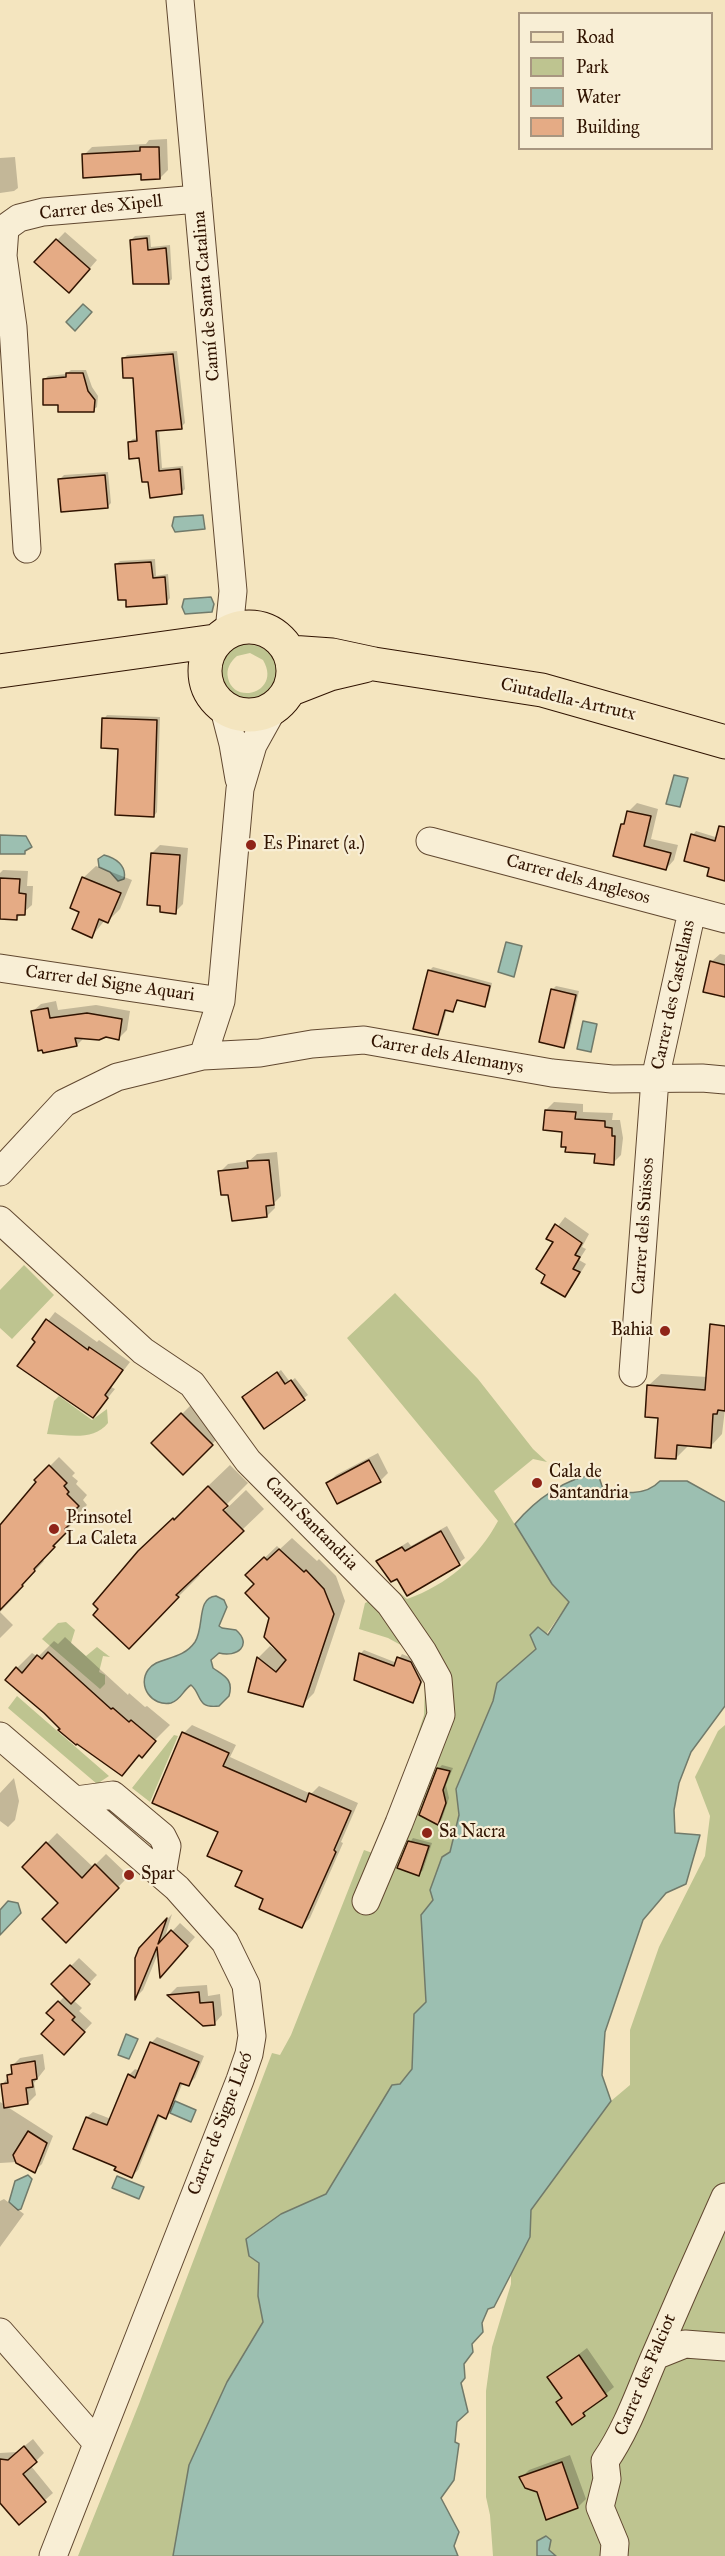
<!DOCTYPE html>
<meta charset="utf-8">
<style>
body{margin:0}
#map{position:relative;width:725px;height:2556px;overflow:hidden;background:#f4e5bf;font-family:"IM FELL Great Primer",serif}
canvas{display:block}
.legend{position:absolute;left:518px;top:12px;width:195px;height:138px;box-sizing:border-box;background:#f8eed5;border:2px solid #a89680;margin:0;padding:8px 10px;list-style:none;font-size:18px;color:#301300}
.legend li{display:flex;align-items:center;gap:12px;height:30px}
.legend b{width:30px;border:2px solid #a89680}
</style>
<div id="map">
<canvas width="725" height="2556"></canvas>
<ul class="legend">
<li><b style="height:8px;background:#f4e5bf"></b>Road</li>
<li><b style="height:16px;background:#bec490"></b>Park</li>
<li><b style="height:16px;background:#9cbfb1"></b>Water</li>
<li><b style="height:16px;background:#e5ab85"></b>Building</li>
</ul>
</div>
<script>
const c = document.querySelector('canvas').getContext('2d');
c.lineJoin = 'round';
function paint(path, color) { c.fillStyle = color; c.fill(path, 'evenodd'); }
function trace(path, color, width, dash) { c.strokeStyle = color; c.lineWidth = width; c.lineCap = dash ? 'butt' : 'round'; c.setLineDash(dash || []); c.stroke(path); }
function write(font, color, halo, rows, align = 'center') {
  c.font = font + ' "IM FELL Great Primer",serif'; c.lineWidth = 4.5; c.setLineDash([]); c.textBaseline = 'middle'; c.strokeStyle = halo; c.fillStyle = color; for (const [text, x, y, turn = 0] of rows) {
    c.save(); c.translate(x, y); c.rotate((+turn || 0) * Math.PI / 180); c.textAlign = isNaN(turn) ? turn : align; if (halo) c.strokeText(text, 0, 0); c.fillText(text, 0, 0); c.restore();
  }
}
paint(new Path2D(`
 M242,644c66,0 24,89 -15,51 -19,-19 -6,-43 15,-51zM250,653l13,7c19,32 -29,46 -35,18 -2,-9 2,-16 9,-22z
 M24,1265l30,30 -42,44 -12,-11v-38z
 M395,1293l83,86 55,70 14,13 -14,-3 -39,32 58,93 17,18 -33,47 -39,34 -4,18 -37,88 3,26 -9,37 -8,6 -9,42 -12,15 5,87 -12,12 -2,55 -12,15 -8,1 -66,109 -45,20 -22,49 -1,33 5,26 -36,60 -38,83 -16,91h-95l61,-152 133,-351 8,2 11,-20 73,-185 14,5 46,-140 1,-32 -6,-21 -11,-13 -20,-11 -29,-9 6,-26 31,-13 11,9c40,-14 71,-41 91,-78l-151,-183z
 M59,1396l33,24 15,-11 1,14c-14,18 -39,12 -61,11l7,-33z
 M66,1622l9,8 -4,13 15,13 11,-9 13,10 -7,-1 -4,16 6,3v9l-5,5 -58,-50 16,-16z
 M17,1696l92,80 -12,8 -89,-76z
 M725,1725v831h-232l-3,-41 -4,-18v-106l6,-44 19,-63v-13l19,-34 1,-27 80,-109 19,-16v-55l29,-83 46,-91 5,-40 -15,-39 23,-46z
 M174,1735l4,1 -28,66 -18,-14z`), '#bec490');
const water = new Path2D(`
 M83,304l9,8 -17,19 -9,-9z
 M203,515l2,14 -30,3 -3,-6 2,-9z
 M211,597l3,7 -2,8 -27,2 -3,-7 2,-8z
 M674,775l14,3 -8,29 -14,-3z
 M0,835l26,1 6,11 -7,4v3h-25z
 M104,855c12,3 23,11 20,24l-6,2 -8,-9 -11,-5 -1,-8z
 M506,942l16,4 -8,31 -16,-5z
 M583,1021l14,3 -6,28 -14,-3z
 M598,1474l5,15c19,4 42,8 57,-8h27l38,21v204l-34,46 -12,31 -5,27 1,23 25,2 -14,49 -20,9 -23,27 -38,112 -3,43 9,26 -80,109 -1,27 -36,70 -6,2 -6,14 1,9 -11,12 1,8 -9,12 1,14 -4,5 7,29 -11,10 -2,20 4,2 -5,36 -13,18 18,34 -5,14 4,10h-285l16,-91 38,-83 36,-60 -5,-26 1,-33 -10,-7 -3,-17 35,-25 45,-20 66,-109 8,-1 12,-15 2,-55 12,-12 -5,-87 12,-15 -3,-10 12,-33 8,-5 9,-37 -3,-26 37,-88 4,-18 39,-34 -6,-14 8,-8 10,8 21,-33 -17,-18 -37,-60c20,-24 51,-47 83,-50z
 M216,1596l8,4 3,7 -8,19 3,2 14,2c17,15 1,28 -17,23l-8,7 2,8c11,8 21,11 16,28l-10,10c-23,3 -17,-12 -28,-21 -8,5 -10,15 -20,18 -19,4 -34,-17 -23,-33 9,-14 33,-8 47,-28 10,-16 1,-44 21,-46z
 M8,1901l10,2 3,10 -21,22v-25z
 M126,2034l12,5 -9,20 -11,-4z
 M175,2101l21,9 -5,12 -21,-9z
 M28,2175l4,4 -11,30 -3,1 -9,-8 6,-21z
 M117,2176l27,11 -5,12 -27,-11z
 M546,2536l5,4 -2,10 7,6h-19v-15z`);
paint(water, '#9cbfb1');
trace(water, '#717a6a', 1.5);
paint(new Path2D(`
 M167,139l1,31 -8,8 -76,-23 8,-8 54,-3 3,-4z
 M15,157l3,31 -4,3 -14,2v-35z
 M65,232l32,28 -20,23 -41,-21z
 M150,235l1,12 19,-2 2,34 -4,4 -37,-43 4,-4z
 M177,351l8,72 -4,4 -22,2 3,39 21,-2 2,23 -4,4 -32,-13 -8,-24 -12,-14 4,-3 6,-1 -4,-62 -11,-18 3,-3z
 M71,370h15l6,17 6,9 -1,11 -4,3 -33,-7 -16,-23 4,-4 18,-2z
 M108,472l3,31 -4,4 -47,-28 4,-4z
 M155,559l1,17 12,-2 2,24 -3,4 -40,-4 -11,-34 4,-3z
 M107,715l53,2 -3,95 -3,4 -50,-97z
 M637,803l21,6 -7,30 27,6 -4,15 -8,9 -43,-45 3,-4 3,-9z
 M696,831l29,9v39l-15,-12 -17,-32z
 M160,845l28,3 -5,56 -8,8 -23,-59z
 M96,866l36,14 -12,29 -12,12 -3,-1 -13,16 -11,-25 2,-33z
 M3,870l25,1 -1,15h6l-1,19 -16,14h-16v-46z
 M720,954l5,1v39l-14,-32z
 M433,967l59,16 -4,18 -4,4 -25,-7 -6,13 -6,-2 -6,21 -3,3 -9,-62z
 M556,986l23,5 -12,52 -3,3 -12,-56z
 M56,1001l2,9 38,-5 34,6 -3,19 -8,8 -13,-3 -21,2 -8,8 -45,-33 9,-8z
 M554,1102l29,2v8l30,1 -1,7h8l3,18 -2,17 -8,8 -50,-33 -17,-20z
 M277,1152l4,44 -7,7 1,5 -8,8 -38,-23 -9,-21 8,-8 21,-3 8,-7z
 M565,1217l24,17 -7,13 4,2 -7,11 7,4 -14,23 -8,8 -9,-54 -6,-3z
 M55,1312l42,30 2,-2 31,22 -19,25 4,2 -22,27 -59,-77z
 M725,1333v76l-3,25 -11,12h-23l-12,12 -27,-73 12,-11 46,3z
 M281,1370l9,12 5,-4 13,17 -43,32 -17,-33z
 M194,1402l30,30 -41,41 -30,-30z
 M378,1453l10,20 -8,8 -52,2 8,-8z
 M59,1457l16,16 -3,3 6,5 -2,3 11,11 -4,5 4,5 -14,14 2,2 -13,14 1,2 -21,22 2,2 -27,30 2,1 -19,20v-85l38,-45 -2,-2z
 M230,1465l18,18 -31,31 2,2 27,-26 18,19 -67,64 3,2 -71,71 33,-116z
 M447,1526l18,32 -6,5 -62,14 -19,-16 30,-19 3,4z
 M292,1538l25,23 2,-2 17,17 9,25 -31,92 -12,12 -52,-14 8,-33 12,-12 8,6 1,-2 -8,-32 -15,-34 -9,-9 30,-29 3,3z
 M0,1612l13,13 -13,13z
 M65,1637l63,58 1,-2 16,14 2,-1 23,19 -49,49 -59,-45 -45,-61 15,-15 6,4 16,-16 4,3z
 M364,1650l33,13 5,-9 12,5 10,18 -8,21 -3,4 -57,-22 5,-27z
 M192,1725l44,20 -6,12 81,37 8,-8 39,17 -17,39 2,1 -33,75 -8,8 -37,-28 -21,-28 -24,-39 -36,-98z
 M442,1765l11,3 -7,17 3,13 -7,21 -4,4 1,-55z
 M14,1778l5,23 -4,19 -7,7 -8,-6v-28z
 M57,1833l36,34 13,-13 23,22 -63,64 -6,-37 -36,-36z
 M413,1838l19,5 -9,27 -4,4 -9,-32z
 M172,1914l-8,26 16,-17 15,14 -27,31 -9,-17 -16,39 -6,6v-37l4,-10z
 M79,1958l18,17 -24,25 9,8 -3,3 13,12 -28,30 -8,-33 -8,-7 17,-17 -12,-12z
 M207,1985l1,11 12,-2 2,21 -8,9h-11l-34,-29 8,-8z
 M157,2037l47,19 -9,22 -6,6 -6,-2 -12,29 -5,6 -6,-2 -22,55 -6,6 -14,-10 -31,-49 6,-5 18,7 18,-44 6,-6 5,2 11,-28z
 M43,2054l2,15 -11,14 2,12 -8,8 -22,3 47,30 -11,28 -8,7 -17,-9 -17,1v-61l5,3 -3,-20 11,-14 -1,-5 8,-8z
 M4,2199l20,15 -24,33v-46z
 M587,2348l27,39 -42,35 -9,-25 -14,-20z
 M33,2439l11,14 -13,13 22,27 -34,30 -19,-23v-47l17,-1z
 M570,2455l16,44 -8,8 -40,-16 -17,-13 8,-8z`), '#0003');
const building = new Path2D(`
 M140,147h19l1,32 -19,1v-6l-58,4 -1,-24 58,-3z
 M147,238l1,12 18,-2 3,36h-36l-3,-44z
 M56,239l34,30 -21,24 -35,-31z
 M173,354l9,75 -26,2 3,40 21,-2 2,25 -32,4 -2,-16h-6l-3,-24 -10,1 -1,-17 9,-1 -4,-63h-10l-1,-20z
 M66,373h17l5,18 7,9 -1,12h-36v-7h-15v-26l23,-2z
 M105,475l3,33 -47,4 -3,-33z
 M151,562l2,16 12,-1 2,27 -41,3v-7h-8l-3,-36z
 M102,718l55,2 -3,97 -39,-2 3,-66 -17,-1z
 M627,811l24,5 -7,30 27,7 -5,17 -53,-14 8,-32h3z
 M719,826l6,1v54l-18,-5 2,-8 -25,-7 7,-27 24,7z
 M151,853l29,2 -4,59 -16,-2v-6l-13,-1z
 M82,877l39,16 -13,30 -9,-4 -7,19 -20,-9 7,-17 -9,-4z
 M0,878l20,1 -1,14 7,1 -1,21h-8v5l-17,-1z
 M710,961l15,4v32l-22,-5z
 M428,970l62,16 -5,21 -28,-7 -4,12 -8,-2 -7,25 -25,-6z
 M551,989l25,6 -12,53 -25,-6z
 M48,1008l2,10 37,-5 35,6 -3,21 -13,-3 -7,3 -24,-2 2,8 -34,7 -1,-3 -4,1 -7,-40z
 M545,1110l31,2 -1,7 30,2v6l7,1v8h3l-1,29 -20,-2 1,-9 -30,-2 1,-5h-5l1,-15 -19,-2z
 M269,1160l5,45 -8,1 1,11 -35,4 -4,-26h-7l-3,-24 30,-3 -1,-7z
 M555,1224l27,19 -7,12 5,2 -7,12 7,3 -15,25 -24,-14 4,-8 -9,-6 17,-27 -7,-3z
 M46,1319l42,31 1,-3 34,23 -18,25 3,3 -15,20 -76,-52 18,-24 -3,-3z
 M710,1324l15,2v85l-7,-1 -1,4h-4l-2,34 -34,-3 -1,14 -21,-1 3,-40 -13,-1 2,-32 58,5z
 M277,1372l8,12 6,-4 14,20 -41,29 -22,-32z
 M181,1413l32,32 -30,30 -32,-32z
 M369,1460l12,22 -44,22 -11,-21z
 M49,1465l18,18 -3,3 5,6 -2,2 12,12 -5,5 5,4 -14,14 2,3 -14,14 2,1 -21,22 1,2 -13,14 1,1 -23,24v-85l36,-43 -2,-2z
 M208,1486l20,20 -5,4 21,21 -68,64 3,2 -50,52 -36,-34 5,-6 -5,-5 45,-53 35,-33 1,2z
 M441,1531l19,34 -53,31 -10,-17 -6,3 -15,-21 26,-14 3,4z
 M279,1549l25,23 2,-2 18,19 10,25 -31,93 -55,-15 9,-35 19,15 10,-12 -22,-23 5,-19 -24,-25 9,-9 -9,-9 19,-18 3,3z
 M48,1652l63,57 2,-1 16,14 2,-2 25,21 -14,17 -3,-3 -17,21 -45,-32 -1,1 -18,-15 2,-1 -16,-16 -39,-33 11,-13 6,6 15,-18 5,4z
 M359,1653l35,13 3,-9 14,5 10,20 -8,21 -59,-23z
 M182,1732l47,21 -6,13 83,36 3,-9 42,18 -17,39 2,2 -34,76 -43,-19 4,-10 -28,-13 7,-15 -35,-15 11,-24 -66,-29z
 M437,1768l13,3 -7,19 3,13 -8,22 -19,-10z
 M408,1841l21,5 -10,30 -22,-8z
 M46,1842l36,36 13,-14 24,24 -53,55 -24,-24 16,-16 -36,-36z
 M167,1918l-9,26 13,-14 17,16 -28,32 -3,-31 -22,53v-42l4,-10z
 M70,1965l20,19 -19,20 -20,-20z
 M199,1992l1,11 13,-1 2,23 -12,1 -36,-31z
 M58,2001l17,16 -3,3 13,12 -21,23 -23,-21 13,-14 -8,-7z
 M150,2042l49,20 -10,24 -9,-3 -14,36 -8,-4 -26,63 -18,-8 2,-3 -43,-18 13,-32 21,8 21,-51 7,4z
 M35,2061l2,18 -5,1 1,7 -7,1 2,16 -24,4 -3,-24 7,-1 -1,-8 5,-1 -1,-9z
 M28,2131l19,12 -12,30 -19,-10 -3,-8z
 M579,2355l28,41 -24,17 2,3 -13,9 -16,-23 6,-4 -15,-21z
 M24,2446l13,16 -14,12 23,28 -27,23 -19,-22v-44l8,1z
 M562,2462l16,46 -32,12 -9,-28 -12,-4 -6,-11z`);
paint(building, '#e5ab85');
trace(building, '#301300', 1.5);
const minor = new Path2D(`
 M180,0l53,591 -4,40
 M27,549l-14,-222 -10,-71 2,-28 14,-10 24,-6 155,-13
 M224,709l9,35 6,35
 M430,841l295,78
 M0,968l221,33
 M203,1056l18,-55 19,-212 13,-44 20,-36
 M0,1172l64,-69 53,-26 86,-21 57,-3 52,-9 52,-4 188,33 60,6 90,-1 23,2
 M0,1220l143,131 49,33 56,77 142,143 33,48 15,27 3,36 -42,108 -33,78
 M633,1373l22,-294 37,-168
 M0,1736l177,152 48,54 21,43 6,51 -3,18 -9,26 -187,476
 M76,1800l37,-5 49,41 5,10 -5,29
 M0,2332l97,111
 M655,2356l30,-12 40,3
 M614,2556l1,-13 -15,-36 7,-28 -2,-18c24,-35 36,-74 53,-112 22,-51 44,-101 67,-152`);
const major = new Path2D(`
 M205 671a44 44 0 1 1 88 0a44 44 0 1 1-88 0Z
 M289,652l43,3 42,9 168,26 183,52
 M0,671l215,-30
 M289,690l41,-16 34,-8`);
trace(minor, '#614830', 29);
trace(major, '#301300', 35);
trace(minor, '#f8eed5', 27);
trace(major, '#f4e5bf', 33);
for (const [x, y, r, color] of [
 [251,845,6,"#8f2418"],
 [665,1331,6,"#8f2418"],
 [537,1483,6,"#8f2418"],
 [54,1529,6,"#8f2418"],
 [427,1833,6,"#8f2418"],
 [129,1875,6,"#8f2418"]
]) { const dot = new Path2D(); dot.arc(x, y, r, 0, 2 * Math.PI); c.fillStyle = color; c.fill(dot); trace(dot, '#f8eed5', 2); }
write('18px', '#301300', '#f8eed5', [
 ["Carrer des Xipell",101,208,-6],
 ["Camí de Santa Catalina",207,296,-95],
 ["Ciutadella-Artrutx",568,700,13],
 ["Carrer dels Anglesos",578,880,15],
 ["Carrer del Signe Aquari",110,984,8],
 ["Carrer des Castellans",674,995,-78],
 ["Carrer dels Alemanys",447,1055,10],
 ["Carrer dels Suïssos",644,1226,-86],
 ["Camí Santandria",311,1524,45],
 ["Carrer de Signe Lleó",221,2124,-69],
 ["Carrer des Falciot",646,2375,-67]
]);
write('18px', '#301300', '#f8eed5', [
 ["Es Pinaret (a.)",263,845],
 ["Bahia",653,1331,"right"],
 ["Cala de",549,1473],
 ["Santandria",549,1494],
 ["Prinsotel",66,1519],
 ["La Caleta",66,1540],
 ["Sa Nacra",439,1833],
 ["Spar",141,1875]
], 'left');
</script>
